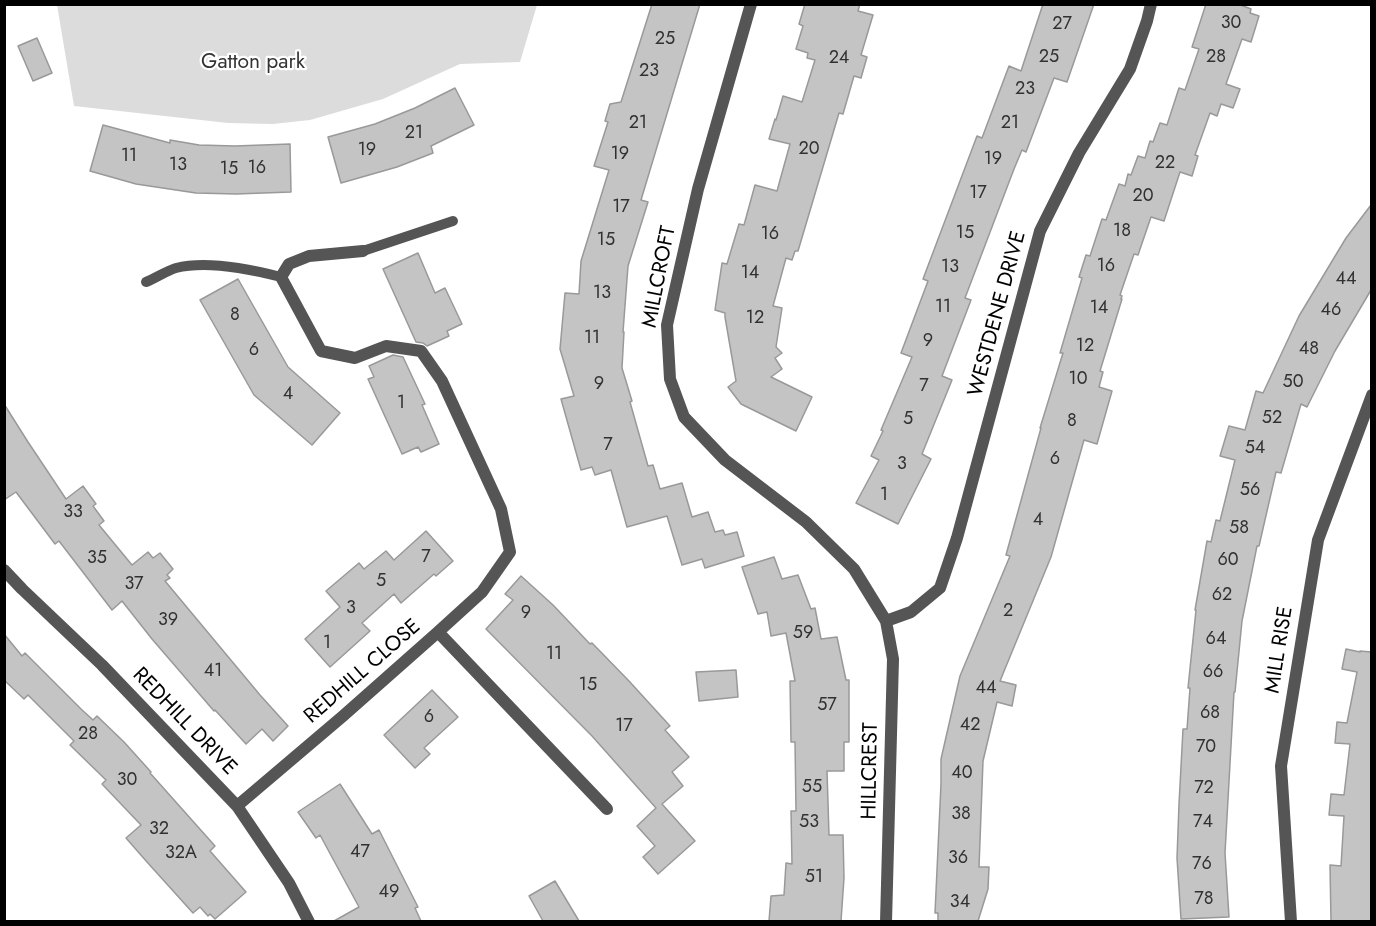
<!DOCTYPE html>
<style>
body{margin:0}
#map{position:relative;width:1376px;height:926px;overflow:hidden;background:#fff;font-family:Jost,sans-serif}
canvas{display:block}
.frame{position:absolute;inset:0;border:6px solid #000;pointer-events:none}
</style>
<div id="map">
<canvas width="1376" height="926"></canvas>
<div class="frame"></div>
</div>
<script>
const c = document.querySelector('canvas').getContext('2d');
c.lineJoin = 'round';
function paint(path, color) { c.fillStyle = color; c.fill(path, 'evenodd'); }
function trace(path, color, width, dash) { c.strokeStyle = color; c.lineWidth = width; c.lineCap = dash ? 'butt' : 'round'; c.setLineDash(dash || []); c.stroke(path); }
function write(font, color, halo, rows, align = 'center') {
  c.font = font + ' Jost,sans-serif'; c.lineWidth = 4.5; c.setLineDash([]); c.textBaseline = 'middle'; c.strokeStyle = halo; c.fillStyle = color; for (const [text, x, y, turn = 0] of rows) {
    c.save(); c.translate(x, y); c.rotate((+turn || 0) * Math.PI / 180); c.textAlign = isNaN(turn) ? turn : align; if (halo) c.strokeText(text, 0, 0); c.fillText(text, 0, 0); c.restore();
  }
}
paint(new Path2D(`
 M57,5v-1l480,1 -17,57 -60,2 -77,35 -73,21 -37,4 -45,-1 -154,-17z`), '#dcdcdc');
const building = new Path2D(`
 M652,4h48l-59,196 7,2 -20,64 -5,66h1l-2,36 10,33 -2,1 18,64 5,-1 7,24 22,-6 10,34 16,-5 7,20 8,-2 2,5 12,-3 7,24 -39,12 -3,-9 -20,6 -15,-49 -40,11 -16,-57 -16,5 -3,-8 -11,3 -20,-71 13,-3 -14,-47 5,-56 14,1 2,-33 28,-91 -15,-4 14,-44 -3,-1 5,-17 11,-2z
 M805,4h55l-2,7 15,4 -12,40 6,2 -6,21 -7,-2 -11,38 -4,-1 -41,138h-3l-3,9 -6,-2 -13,48 9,2 -6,39 6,6 -7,5 7,11 -11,8 41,20 -16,34 -55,-27 -13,-17 8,-6 -11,-64v-4l-10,-3 7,-47 5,1 12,-40 5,1 11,-40 22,6 13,-47 -21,-5 6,-20 1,1 7,-24 19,6 13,-42 -8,-2 1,-5 -12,-4 7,-23 -4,-2z
 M1043,4h51l-27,78 -13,-4 -28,74 -4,-2 -8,19 -49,129 6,2 -29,76 10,4 -30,74 9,5 -33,65 -42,-21 23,-43 -8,-4 12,-25 -2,-1 31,-73 -11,-4 27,-72 -5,-2 54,-143 5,2 27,-72 12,5z
 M1206,4h32l13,5 -1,4 9,3 -8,26 -9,-3 -16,45 14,5 -7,19 -12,-4 -4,12 -7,-3 -15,42 3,1 -6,20 -12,-4 -16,49 -13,-4 -13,38 -4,-1 -14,41 2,1 -1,3h1l-22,72 3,1 -4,15 13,4 -15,53 -13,-4 -33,117 -51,124 16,4 -4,21 -15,-4 -14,59 -4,106h10l-1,22 -10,32h-40v-8h-3l6,-129v-25l19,-83 50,-120 -4,-1 35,-127h-1l23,-75h-3l22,-75 -3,-1 7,-22 4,1 12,-37 4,1 13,-36 6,2 3,-12 3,1 7,-19 7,2 5,-17 3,1 7,-19 7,2 12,-37 6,2 14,-41 -7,-2z
 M37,38l15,35 -19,8 -15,-35z
 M455,88l19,37 -43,21 2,7 -36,14 -56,16 -13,-46 47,-13 40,-16z
 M103,125l67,18v-3l29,5 36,1 55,-2 1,48 -55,2 -40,-1 -60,-9 -46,-13z
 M1371,205v85l-36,61 -28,56 -6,-3 -20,69 -5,-1 -17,74h-2l-15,75 -7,71h-1l-9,161 4,64 -48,2 -4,-61 2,-54 4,-75h4l3,-41h-2l8,-78h-1l12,-69 4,1 5,-22 4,1 15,-61 -15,-4 9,-30 16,4 11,-39 7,2 36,-77 47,-78z
 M418,253l17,40 10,-5 17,36 -15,7 2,5 -22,10 -4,-3 -7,-1 -33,-73z
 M238,279l50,88 52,46 -28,32 -58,-50 -54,-95z
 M393,355l10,2 22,47 -3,1 17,39 -18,8 -3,-5 -16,7 -34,-75 6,-2 -5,-11z
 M4,404l24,38 38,57 17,-13 13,18 -3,2 11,15 -5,4 33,40 16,-13 5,6 7,-5 13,16 -6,6 3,3 -5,3 95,114 28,31 -15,15 -11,-12 -16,15 -31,-34 -1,1 -62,-72 -30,-38 -10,9 -53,-69 -4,3 -39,-52 -12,8z
 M426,531l27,30 -17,15 -2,-2 -33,29 -7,-9 -32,29 8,8 -40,36 -25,-28 35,-32 -14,-16 33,-28 5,6 22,-18 8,9z
 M774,557l8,22 16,-4 13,34 4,-1 6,31 16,-2 9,43h3v62h-5v29h-17l2,64h14l1,43 -3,43h-72l2,-25 13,-1 2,-32 6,1 -1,-53h5l-1,-69h-4l-1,-61h5l-9,-48 -15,3 -4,-24 -9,2 -16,-47z
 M521,576l32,29 37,39 2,-1 37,38 41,45 -5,4 24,27 -17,15 11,14 -21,18 33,37 -37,33 -15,-17 12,-11 -18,-20 19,-18 -64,-72 -106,-107 27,-29 -8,-6z
 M4,634l18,22 3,-3 56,56 12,11 4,-4 27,26 27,30 -1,1 65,73 -5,5 36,41 -31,27 -5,-5 -2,2 -8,-9 -7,6 -46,-51 -21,-24 15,-13 -39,-41 4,-4 -36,-35 4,-4 -46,-46 -4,4 -20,-19z
 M1346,649l14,3v-1l11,1v269h-40l-1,-56 11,1 3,-50 -15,-1 2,-21 13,1 6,-51 -15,-1 2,-21 10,1 10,-51 -15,-3z
 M736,670l2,27 -39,4 -3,-29z
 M432,690l26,27 -34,31 6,6 -15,14 -31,-33z
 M340,784l32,50 7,-4 39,77 -3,1 6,13h-87l25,-14 -39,-72 -4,3 -18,-26z
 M555,881l24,40h-36l-14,-25z`);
paint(building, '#c4c4c4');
trace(building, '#999', 1.5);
trace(new Path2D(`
 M363,251l90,-30
 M146,282c10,-4 20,-11 30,-14 31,-8 74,1 105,9`), '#555', 10);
trace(new Path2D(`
 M751,4l-53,185 -31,136 3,54 14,38 41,43 81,62 48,47 32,52 7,38 -7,263
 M363,251l-54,5 -20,8 -8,13 40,74 34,7 31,-12 35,5 21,30 59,128 9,43 -28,40 -44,40
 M4,570l18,19 80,76 135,141 52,77 20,39
 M886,621l25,-9 29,-24 17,-50 83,-307 39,-78 51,-84 17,-48 4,-17
 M237,806l106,-90 95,-84 169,177
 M1291,922l-10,-156 37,-226 54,-145`), '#555', 12);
write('18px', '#313131', null, [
 ["30",1231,24],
 ["27",1062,25],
 ["25",665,40],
 ["25",1049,58],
 ["28",1216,58],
 ["24",839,59],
 ["23",649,72],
 ["23",1025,90],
 ["21",638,124],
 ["21",1010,124],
 ["21",414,134],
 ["20",809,150],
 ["19",367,151],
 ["19",620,155],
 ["11",129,157],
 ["19",993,160],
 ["22",1165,164],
 ["13",178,166],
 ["16",257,169],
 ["15",229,170],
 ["17",978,194],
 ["20",1143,197],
 ["17",621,208],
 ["18",1122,232],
 ["15",965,234],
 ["16",770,235],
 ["15",606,241],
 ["16",1106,267],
 ["13",950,268],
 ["14",750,274],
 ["44",1346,280],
 ["13",602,294],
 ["11",943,308],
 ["14",1099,309],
 ["46",1331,311],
 ["8",235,316],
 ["12",755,319],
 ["11",592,339],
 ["9",928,342],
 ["12",1085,347],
 ["48",1309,350],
 ["6",254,351],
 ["10",1078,380],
 ["50",1293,383],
 ["9",599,385],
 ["7",924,387],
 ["4",288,395],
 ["1",401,404],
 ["52",1272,419],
 ["5",908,420],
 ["8",1072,422],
 ["7",608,446],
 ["54",1255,449],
 ["6",1055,460],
 ["3",902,465],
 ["56",1250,491],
 ["1",884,496],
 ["33",73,513],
 ["4",1038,521],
 ["58",1239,529],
 ["7",426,558],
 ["35",97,559],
 ["60",1228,561],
 ["5",381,582],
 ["37",134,585],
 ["62",1222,596],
 ["3",351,609],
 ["2",1008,612],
 ["9",526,614],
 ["39",168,621],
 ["59",803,634],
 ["64",1216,640],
 ["1",327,644],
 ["11",554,655],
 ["41",213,672],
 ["66",1213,673],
 ["15",588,686],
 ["44",986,689],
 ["57",827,706],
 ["68",1210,714],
 ["6",429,718],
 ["42",970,726],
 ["17",624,727],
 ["28",88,735],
 ["70",1206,748],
 ["40",962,774],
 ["30",127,781],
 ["55",812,788],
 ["72",1204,789],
 ["38",961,815],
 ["53",809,823],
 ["74",1203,823],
 ["32",159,830],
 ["47",360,853],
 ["32A",181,854],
 ["36",958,859],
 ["76",1202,865],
 ["51",814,878],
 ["49",389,893],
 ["78",1204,900],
 ["34",960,903]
]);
write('21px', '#333', '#fff', [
 ["Gatton park",253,63]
]);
write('21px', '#000', '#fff', [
 ["MILLCROFT",660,277,-79],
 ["WESTDENE DRIVE",998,314,-75],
 ["MILL RISE",1280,650,-81],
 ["REDHILL CLOSE",363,672,-41],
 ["REDHILL DRIVE",184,722,46],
 ["HILLCREST",871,771,-89]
]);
</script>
